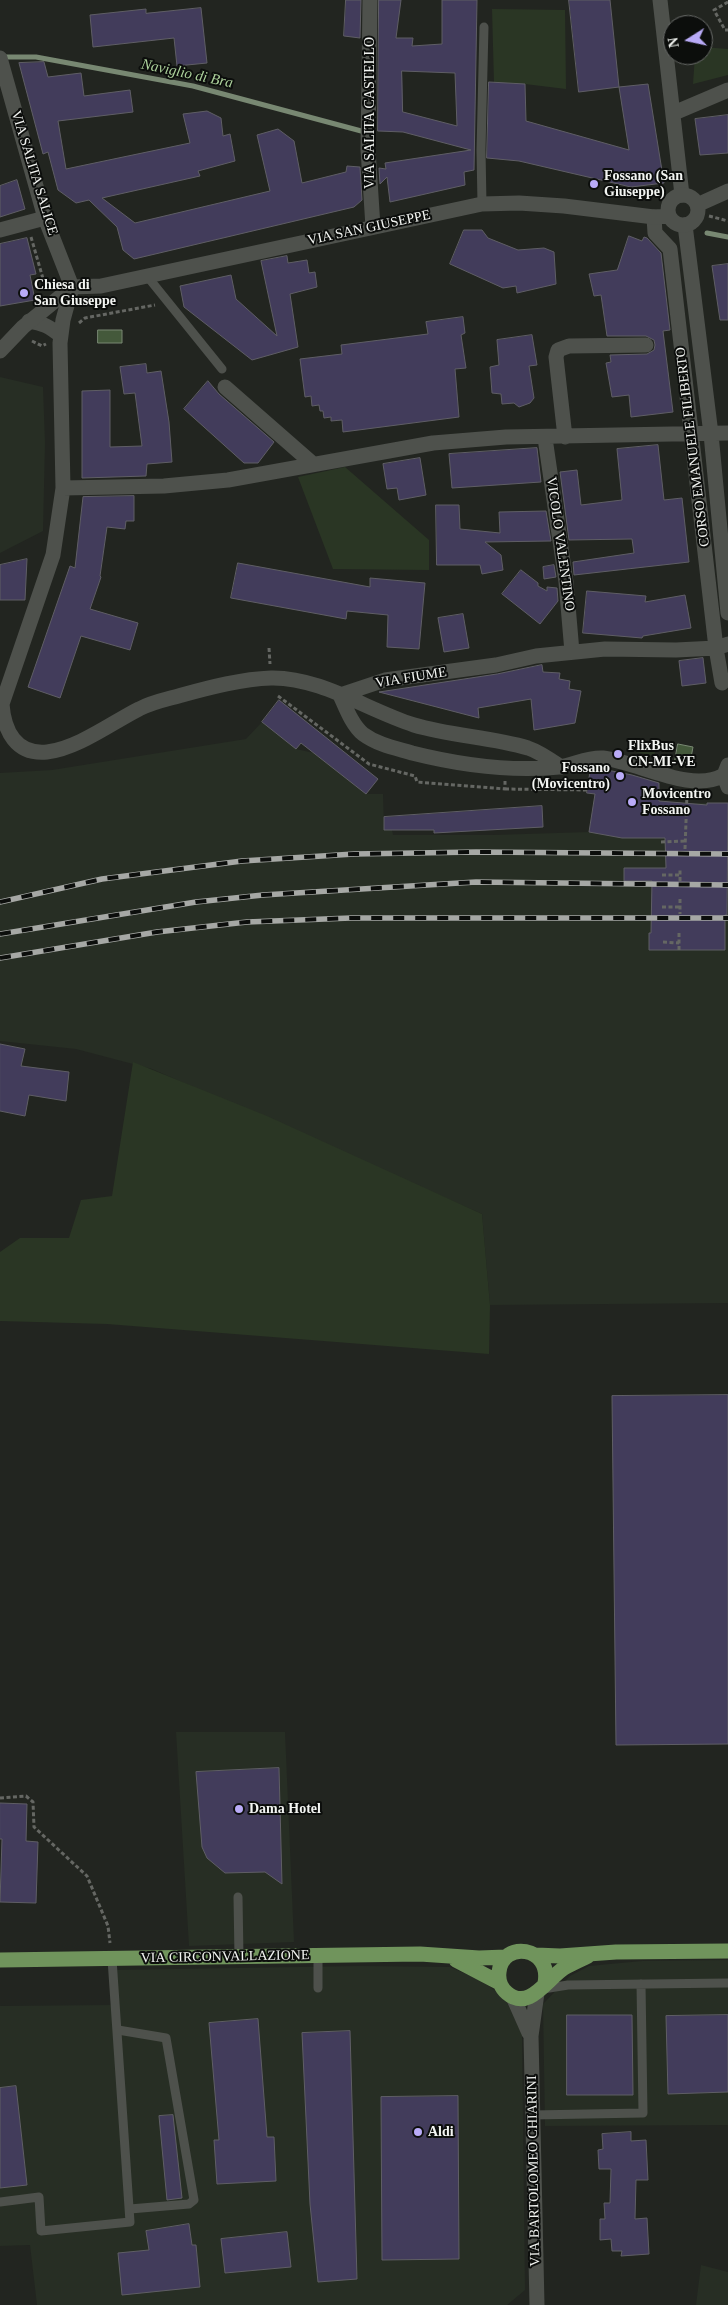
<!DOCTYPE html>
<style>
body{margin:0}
#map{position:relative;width:728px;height:2305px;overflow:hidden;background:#222520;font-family:"Times New Roman",serif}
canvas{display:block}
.north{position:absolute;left:663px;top:15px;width:50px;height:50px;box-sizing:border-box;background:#0c0e0c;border:1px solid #686a68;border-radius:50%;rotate:260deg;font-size:14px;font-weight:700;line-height:20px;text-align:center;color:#f3f5f2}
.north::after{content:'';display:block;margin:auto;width:18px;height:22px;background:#b9abf7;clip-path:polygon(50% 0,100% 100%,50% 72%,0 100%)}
</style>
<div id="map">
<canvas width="728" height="2305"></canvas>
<div class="north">N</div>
</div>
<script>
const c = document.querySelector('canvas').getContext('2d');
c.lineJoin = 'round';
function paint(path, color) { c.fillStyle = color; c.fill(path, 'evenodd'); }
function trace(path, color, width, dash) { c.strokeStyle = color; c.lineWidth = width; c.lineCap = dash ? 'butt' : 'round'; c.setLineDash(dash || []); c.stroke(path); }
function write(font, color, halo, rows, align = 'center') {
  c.font = font + ' "Times New Roman",serif'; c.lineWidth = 4; c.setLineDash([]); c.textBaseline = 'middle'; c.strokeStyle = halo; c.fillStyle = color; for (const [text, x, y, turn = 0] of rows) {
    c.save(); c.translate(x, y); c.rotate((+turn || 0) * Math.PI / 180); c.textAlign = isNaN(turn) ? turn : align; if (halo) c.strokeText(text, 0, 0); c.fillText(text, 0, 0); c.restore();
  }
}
paint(new Path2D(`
 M0,377l43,10 2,56 -2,88 -43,22z
 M262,722l34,27 18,4 52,41h17l1,36h8l1,5h100l96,-3 33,6 58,-1 1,-34h47v500l-238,2 -8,-91 -330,-145 -76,-20 -76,-8v-268l52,-3 194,-31z
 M176,1732h109l9,210 -105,4z
 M728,1960v165l-183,1 -2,-122 27,-28 19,-10 53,-5z
 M360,1966l90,1 32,14 23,17 17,37 3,255 -18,15h-470l-7,-60 -30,1v-240l112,-1v-35z
 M701,2265l27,7v33h-32z`), '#272e24');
paint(new Path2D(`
 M492,9l73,1 1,79 -41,-5 -31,-1z
 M703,47l25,2v26l-35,9 2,-29h8z
 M345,467l84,73v30l-96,-1 -35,-92z
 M638,740l19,3 -3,13 -19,-4z
 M133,1062l134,54 215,98 8,91 -1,49 -382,-30 -107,-3v-69l20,-14h49l12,-38 31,-4z`), '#2a3624');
const water = new Path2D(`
 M98,330h24v13h-24z
 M678,744l15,3 -3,16 -15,-2z`);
paint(water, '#44593b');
trace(water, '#788872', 1);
trace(new Path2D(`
 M2,57h34l157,29 172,46
 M707,233l21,4`), '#788872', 5);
const building = new Path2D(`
 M346,0h15l-1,38 -16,-2z
 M379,0h22l-5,38h17l-1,8 30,-2v-44h35l-3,170 -10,2 1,13 -75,17 -3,-25 -7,7 -1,-16 7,1 -1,-6 86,-13 -68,-18 -25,-1zM402,71l53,2 2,53 -54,-14z
 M569,0h41l9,87 -40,5z
 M201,8l6,55 -30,3 -3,-28 -81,9 -3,-32 56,-6v4z
 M44,62l4,15 33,-4 3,23 46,-6 3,22 -75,9 8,48 124,-26 -7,-29 24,-3 14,7 2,18 7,-2 5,27 -37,10 2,5 -98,22 33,25 135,-32 -13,-56 21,-6 16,12 8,42 44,-11 1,-6 13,1 2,33 -8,7 -220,52 -11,-9 -6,-23 -28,-27 -13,3 -18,-13 -10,-38 -5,2 -24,-91z
 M489,82l36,2 1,37 103,29 -10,-63 29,-3 16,99 -33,4 -112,-26 -32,-3z
 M728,115v38l-28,2 -5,-36z
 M17,180l8,29 -25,8v-31z
 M464,230h18l6,8 30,12 26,-2 10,4 2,32 -39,9 -1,-7 -13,2 -53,-24z
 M629,236l13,5 2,-4 3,1 14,15 9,77 -7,1 10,81 -42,5 -2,-22 -17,2 -6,-34 5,-1 -1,-7 37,-1 7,-4 1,-5 -1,-5 -8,-4h-39l-6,-41 -7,1 -5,-22 28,-4z
 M27,238l9,36 -6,1 5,25 -35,6v-62z
 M287,256l1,7 19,-3 2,13 6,-1 2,15 -27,7 8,53 -46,13 -68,-53 -4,-21 51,-11 5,24 41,37 -16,-75z
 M728,264v56h-8l-8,-54z
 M463,317l2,16 -4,2 5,33 -11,1 4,48 -116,15 -1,-12 -11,1v-4l-7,1 -1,-7h-3l-1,-6 -7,1 -1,-10 -6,1 -5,-38 42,-5 -1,-9 87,-11 -2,-12z
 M532,335l5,30 -8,1 5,32 -4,5 -11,4 -5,-4 -12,1 -1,-10 -9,-1 -2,-26 9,-2 -2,-25z
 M146,364l1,9 14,-2 8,51 3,40 -25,2 -1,12 -64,2v-87l28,-1v57l32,-1 -7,-53 -11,1 -4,-27z
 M208,381l11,13 55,48 -16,21h-14l-60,-54z
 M658,445l6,55 18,-2 7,64 -115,13 -1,-13 61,-9 -2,-14 -63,1 -9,-68 17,-2 4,35 41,-5 -5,-51z
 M537,448l4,34 -89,6 -3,-34z
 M420,458l6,37 -27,5 -2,-12 -10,1 -4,-25z
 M134,496v25h-8l-1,8 -18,-2 -7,49 1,1 -11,32 48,14 -8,27 -49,-14 -21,62 -32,-11 42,-121 5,2 8,-71z
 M436,505h23l1,24 40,4 -1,-21 47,-1 5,30 -66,1 16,13 2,15 -21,4 -2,-9h-43z
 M27,559l-2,41h-25v-35z
 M238,563l132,24v-9l55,5 -6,66 -32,-2 1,-32 -41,-4 -1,8 -115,-21z
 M554,565l2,12 -12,2 -1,-12z
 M521,570l17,13v3l9,5v-4l10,1 1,13 -18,23 -38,-30z
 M587,591l59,5 -1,6 40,-7 6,33 -48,8 -1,2 -59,-5z
 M463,614l6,34 -25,4 -6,-34z
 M703,658l3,25 -24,3 -3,-25z
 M542,665l1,7 17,1 -1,6 11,2 -1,8 12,2 -6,32 -41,7 -3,-31 -53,9 1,10 -100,-26 118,-18z
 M279,700l99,79 -12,15 -65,-51 -5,6 -34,-27z
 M591,768h6l35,7 27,8v18l48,4v-2h21l-1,112h-2v35h-76v-17h2l1,-52h-28v-13h42l-1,-30h-43l-33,-6 6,-38 -8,-1z
 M542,806l1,21 -109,6v-3h-50v-13z
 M0,1044l25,5 -4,17 48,6 -3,29 -37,-6 -4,21 -25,-5z
 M728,1395v349l-112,1 -4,-349z
 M279,1768l3,116 -17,-12 -40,1 -18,-15 -5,-11 -6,-75z
 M0,1803l27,1 -1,37 12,1 -2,61 -36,-1 2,-63h-2z
 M567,2015h65l1,80h-66z
 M728,2015v77l-60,2 -2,-78z
 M258,2019l9,118h7l2,44 -59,3 -3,-44h5l-10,-117z
 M350,2031l7,248 -39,3 -8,-78 -8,-171z
 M16,2086l11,99 -27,3v-100z
 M458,2096l1,163 -77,1 -1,-163z
 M173,2115l9,83 -15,2 -8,-84z
 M631,2132v9l15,-1 2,40h-12l-1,39 12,-1 2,36 -28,2 1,-5h-10l-1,-12 -11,1v-21h5l-1,-16h6l1,-34h-12l-1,-19 5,-1 -1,-15z
 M189,2224l3,21h4l4,42 -78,8 -4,-42 31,-3 -3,-19z
 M287,2232l4,35 -66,6 -4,-34z`);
paint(building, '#423c5b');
trace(building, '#5f5e65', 1);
trace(new Path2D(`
 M728,2l-14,8 11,20h3
 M709,216l19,5
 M31,237l15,52
 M79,323l6,-5 70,-13
 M32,341l10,5 4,-2
 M269,648l1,16
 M278,696l91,68 46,12 2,6 88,7v-8
 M505,789l82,1
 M661,842l24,-1
 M685,849l2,-55
 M662,875h18
 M680,881v-13
 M680,899v15
 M662,907h18
 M679,933v17
 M663,942l16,1
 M0,1798l26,-2 7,6 1,25 53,49 21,50 2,17`), '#656763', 3, [4, 2.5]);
trace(new Path2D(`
 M482,204l-1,-54 3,-123
 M147,276l75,93
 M238,1897l1,60
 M318,1956v32
 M543,1989l25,-4 160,-2
 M118,2030l48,8 28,162 -5,4 -59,5
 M532,2115l111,-2 -2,-129
 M0,2202l39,-5 2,34 89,-9 -18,-263`), '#4e514c', 9);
trace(new Path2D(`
 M370,0l-2,149 5,78
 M660,0l22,195
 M674,113l54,-23
 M654,217l1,16 15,16 46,399 6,35
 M685,225l26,209 17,179
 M72,287l-9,33 -3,23 3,145 -10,67 -51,149c2,27 14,51 45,48 30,-3 66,-30 92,-43 13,-7 29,-10 43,-14 29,-8 60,-16 89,-17 49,-1 96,32 143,47 37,11 77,12 114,23 12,4 23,12 33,19
 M29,321c14,2 21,6 32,15
 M225,387l88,77
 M565,437l-9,-80 2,-7 11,-4 77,-1
 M545,438l21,144 6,70
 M63,488l101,-2 64,-6 205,-37 73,-6 222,-4
 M340,695c6,13 12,30 23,39 15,11 32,14 49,19 48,12 98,19 147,14 15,-2 28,-10 44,-9 36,4 88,36 121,17
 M340,695l45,-15 111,-15 40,-9 69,-7 71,1 40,-2 12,-4
 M728,765l-4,10 4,12
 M513,1997l16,36
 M537,2305l-6,-269 6,-43`), '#4e514c', 15);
trace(new Path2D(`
 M0,58l45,160 27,69
 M668 210a15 15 0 1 1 30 0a15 15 0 1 1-30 0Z
 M697,205l31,-14
 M0,230l45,-12
 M72,287l29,-1 381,-82 37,-1 45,3 90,11 15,-1
 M0,351l23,-24 49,-40`), '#4e514c', 15);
trace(new Path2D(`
 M536,1955l24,1 56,-4 112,-1
 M0,1960l420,-6 59,4 27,-1
 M456,1960l44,23
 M545,1983c7,-37 -43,-43 -46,-11 -1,8 2,16 8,21 22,19 40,-14 57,-25 7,-4 16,-8 24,-12`), '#70945c', 15);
const rail = new Path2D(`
 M0,902l102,-23 140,-18 112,-7 122,-2 252,2
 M0,934l196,-32 67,-7 213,-13 252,3
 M0,958l157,-26 90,-10 104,-4h377`);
trace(rail, '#a6a8a5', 5.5);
trace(rail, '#0c0e0c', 4, [11]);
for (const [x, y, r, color] of [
 [594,184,5,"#b9abf7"],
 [24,293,5,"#b9abf7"],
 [618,754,5,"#b9abf7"],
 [620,776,5,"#b9abf7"],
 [632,802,5,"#b9abf7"],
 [239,1809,5,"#b9abf7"],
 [418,2132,5,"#b9abf7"]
]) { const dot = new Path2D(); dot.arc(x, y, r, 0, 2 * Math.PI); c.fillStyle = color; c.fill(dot); trace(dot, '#0c0e0c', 2); }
write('14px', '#f3f5f2', '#0c0e0c', [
 ["VIA SALITA CASTELLO",370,113,-90],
 ["VIA SALITA SALICE",34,173,73],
 ["VIA SAN GIUSEPPE",369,228,-12],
 ["CORSO EMANUELE FILIBERTO",693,447,-97],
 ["VICOLO VALENTINO",560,544,82],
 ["VIA FIUME",411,678,-9],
 ["VIA CIRCONVALLAZIONE",225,1957,-1],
 ["VIA BARTOLOMEO CHIARINI",534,2171,-91]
]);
write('bold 14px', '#f3f5f2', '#0c0e0c', [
 ["Fossano (San",604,176],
 ["Giuseppe)",604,192],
 ["Chiesa di",34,285],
 ["San Giuseppe",34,301],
 ["FlixBus",628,746],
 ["CN-MI-VE",628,762],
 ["Fossano",610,768,"right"],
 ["(Movicentro)",610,784,"right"],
 ["Movicentro",642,794],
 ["Fossano",642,810],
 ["Dama Hotel",249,1809],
 ["Aldi",428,2132]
], 'left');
write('italic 15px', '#abd09a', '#0c0e0c', [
 ["Naviglio di Bra",187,74,12]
]);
</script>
